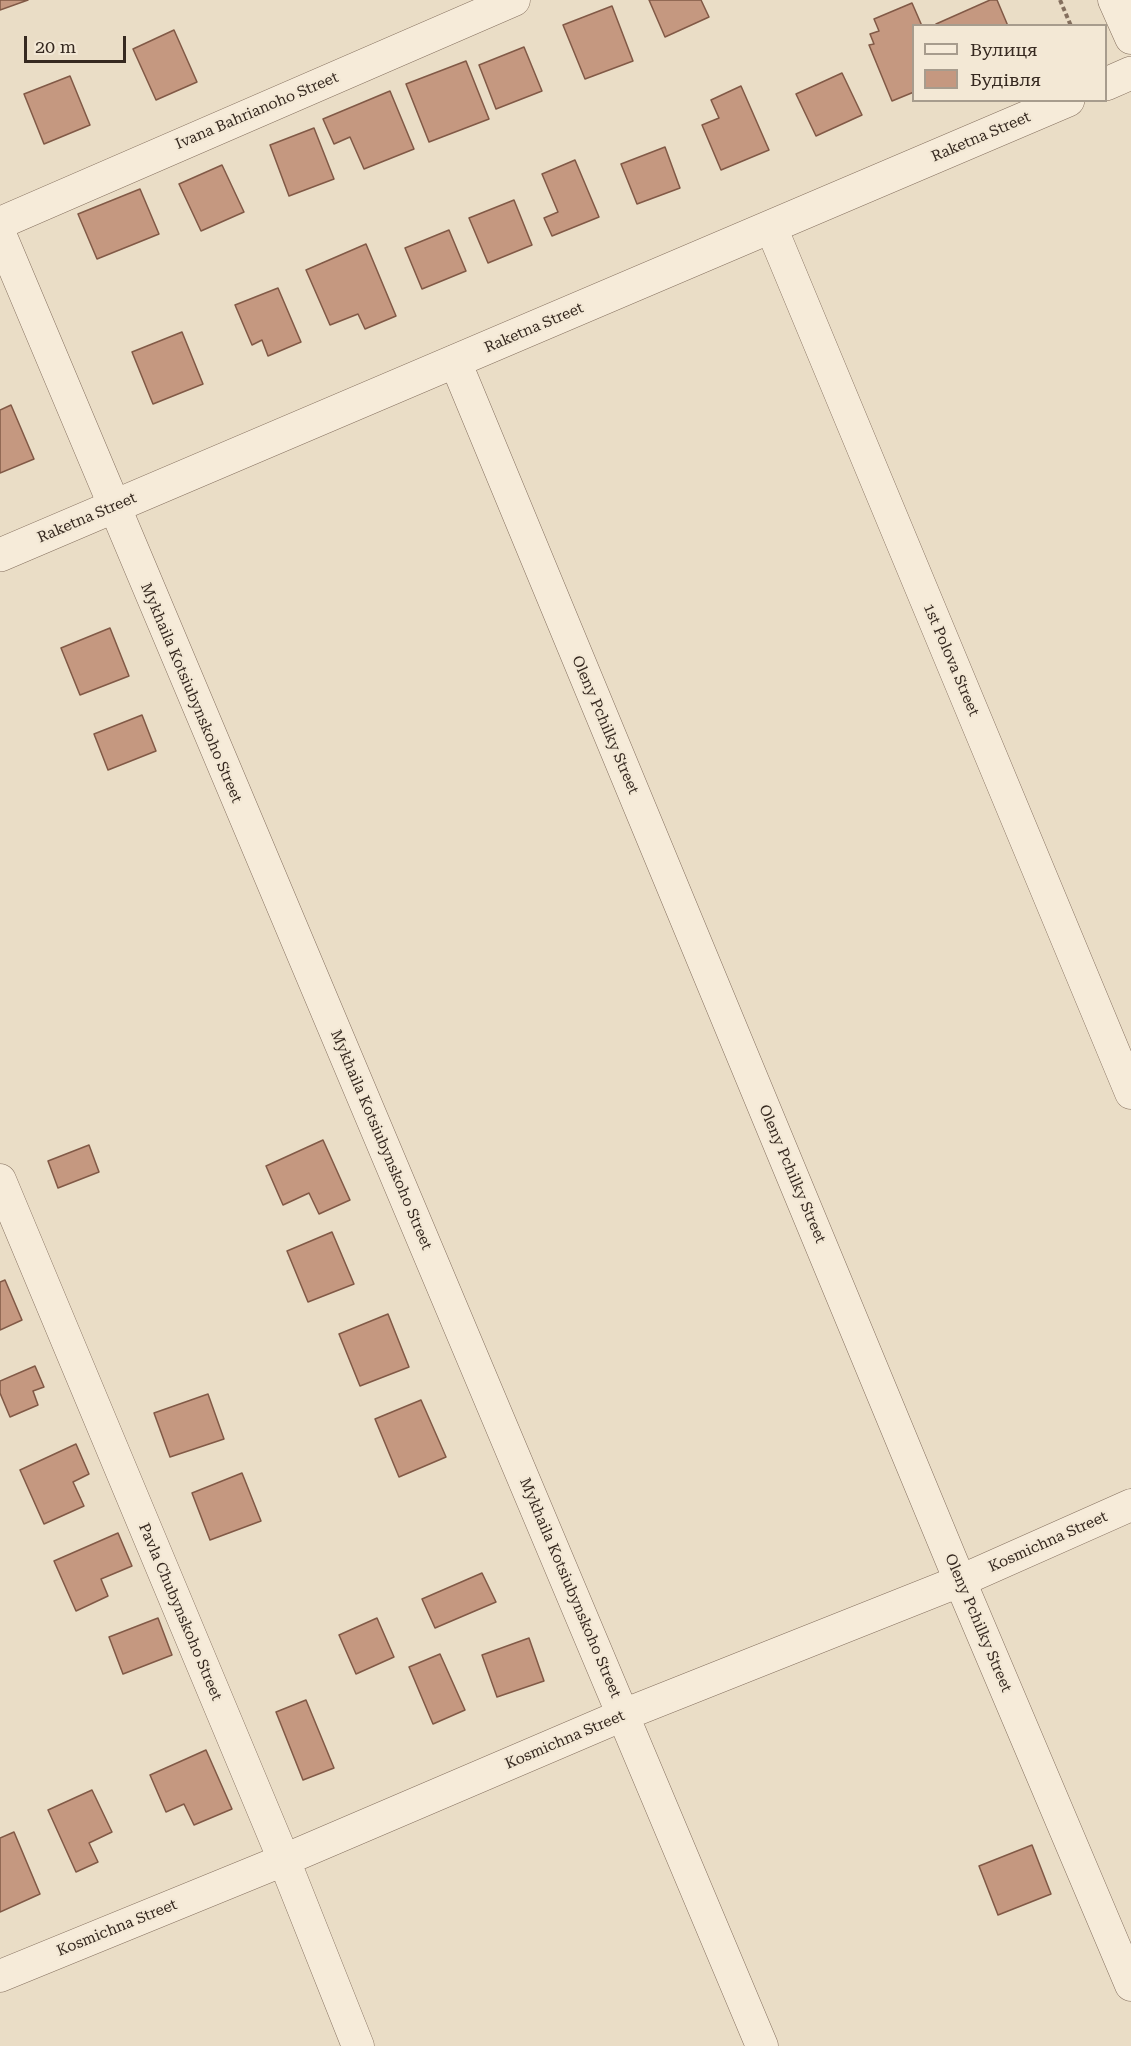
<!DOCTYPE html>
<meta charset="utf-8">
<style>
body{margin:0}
#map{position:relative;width:1131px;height:2046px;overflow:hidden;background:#eaddc6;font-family:"Roboto Serif",serif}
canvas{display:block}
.legend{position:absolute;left:912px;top:24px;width:195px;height:78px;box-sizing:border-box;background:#f3e8d5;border:2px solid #a79c8d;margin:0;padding:8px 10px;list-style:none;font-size:18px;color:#362920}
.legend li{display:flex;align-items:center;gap:12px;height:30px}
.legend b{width:30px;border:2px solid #a79c8d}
.scale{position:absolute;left:24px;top:36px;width:102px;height:27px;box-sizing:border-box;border:3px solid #362920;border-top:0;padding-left:8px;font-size:18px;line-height:21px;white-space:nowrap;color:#362920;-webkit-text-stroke:4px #f3e8d5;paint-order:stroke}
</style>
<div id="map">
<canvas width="1131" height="2046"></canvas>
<ul class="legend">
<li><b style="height:8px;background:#f6ebd9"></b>Вулиця</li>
<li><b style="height:16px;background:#c59880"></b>Будівля</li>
</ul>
<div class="scale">20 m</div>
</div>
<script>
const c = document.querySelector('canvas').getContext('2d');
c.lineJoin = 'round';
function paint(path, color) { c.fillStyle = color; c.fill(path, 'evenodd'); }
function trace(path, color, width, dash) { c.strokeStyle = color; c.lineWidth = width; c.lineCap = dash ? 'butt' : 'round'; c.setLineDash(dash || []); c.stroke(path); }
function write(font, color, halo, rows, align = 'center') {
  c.font = font + ' "Roboto Serif",serif'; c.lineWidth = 4.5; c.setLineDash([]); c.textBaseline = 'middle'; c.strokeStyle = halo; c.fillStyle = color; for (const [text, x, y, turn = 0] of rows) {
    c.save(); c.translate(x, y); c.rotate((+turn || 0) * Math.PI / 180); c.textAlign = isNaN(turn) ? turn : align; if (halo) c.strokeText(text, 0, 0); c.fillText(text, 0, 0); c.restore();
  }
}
const building = new Path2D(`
 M0,0h28l-28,10z
 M649,0h52l8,17 -44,20z
 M990,0h7l11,26h-71l-1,-2z
 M912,3l10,23h-8v66l-22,9 -23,-56 5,-1 -4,-10 9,-3 -5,-12z
 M612,6l21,55 -48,18 -22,-54z
 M174,30l23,52 -41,18 -23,-51z
 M524,47l18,44 -46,18 -17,-44z
 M466,61l23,58 -60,23 -23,-58z
 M842,73l20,42 -46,21 -20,-42z
 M70,76l20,49 -46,19 -20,-50z
 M741,86l28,64 -48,20 -19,-45 17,-7 -8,-18z
 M390,91l24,58 -50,20 -14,-32 -16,7 -11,-25z
 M314,128l20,51 -45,17 -19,-51z
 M665,147l15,41 -43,16 -16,-40z
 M575,160l24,57 -47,19 -8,-18 14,-6 -16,-38z
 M222,165l22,47 -43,19 -22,-47z
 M140,189l19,45 -62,25 -19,-45z
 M514,200l18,45 -44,18 -19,-45z
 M449,230l17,41 -44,18 -17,-41z
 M366,244l30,72 -31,13 -7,-15 -28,11 -24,-55z
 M278,288l23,54 -33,14 -6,-16 -10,5 -17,-40z
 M182,332l21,52 -50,20 -21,-52z
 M11,405l23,54 -34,14v-63z
 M110,628l19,48 -49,19 -19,-47z
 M142,715l14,36 -48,19 -14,-36z
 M323,1140l27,60 -31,14 -10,-21 -26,12 -17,-39z
 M89,1145l10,27 -41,16 -10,-27z
 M332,1232l22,52 -46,18 -21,-51z
 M5,1280l17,40 -22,10v-48z
 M388,1314l21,53 -49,19 -21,-52z
 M35,1366l9,21 -11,4 5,14 -28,12 -10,-24v-12z
 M208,1394l16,45 -54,18 -16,-44z
 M421,1400l25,57 -47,20 -24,-58z
 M76,1444l13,30 -16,8 11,24 -40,18 -24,-54z
 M242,1473l19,48 -51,19 -18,-47z
 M118,1533l14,33 -31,13 7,17 -32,15 -22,-50z
 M482,1573l14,29 -61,26 -13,-29z
 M158,1618l14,37 -49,19 -14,-37z
 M377,1618l17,39 -38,17 -17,-39z
 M529,1638l15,43 -47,16 -15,-42z
 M440,1654l25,56 -32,14 -24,-57z
 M306,1700l28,68 -31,12 -27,-68z
 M206,1750l26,59 -38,16 -10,-21 -18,8 -16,-37z
 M92,1790l20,42 -23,11 9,19 -22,10 -28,-62z
 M14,1832l26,62 -40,18v-74z
 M1032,1845l19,49 -53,21 -19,-49z`);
paint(building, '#c59880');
trace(building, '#815946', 1.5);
const minor = new Path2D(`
 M1114,0l17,38
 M0,223l514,-223
 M771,227l360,866
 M0,234l762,1812
 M455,361l505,1220 171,404
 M0,1180l284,680 74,186
 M0,1976l284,-116 339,-145 337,-134 171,-76`);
const tertiary = new Path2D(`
 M1106,84l25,-11
 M0,555l1068,-455`);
trace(minor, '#846f5e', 33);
trace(tertiary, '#846f5e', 34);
trace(new Path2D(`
 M1060,0l11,26`), '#846f5e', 4, [4.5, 3]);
trace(minor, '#f6ebd9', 32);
trace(tertiary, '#f6ebd9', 33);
write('15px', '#362920', '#f3e8d5', [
 ["Ivana Bahrianoho Street",257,111,-23],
 ["Raketna Street",981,137,-23],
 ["Raketna Street",534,328,-23],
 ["Raketna Street",87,518,-23],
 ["1st Polova Street",951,660,67],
 ["Mykhaila Kotsiubynskoho Street",191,693,67],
 ["Oleny Pchilky Street",605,725,67],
 ["Mykhaila Kotsiubynskoho Street",381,1140,67],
 ["Oleny Pchilky Street",792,1174,67],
 ["Kosmichna Street",1048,1542,-24],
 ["Mykhaila Kotsiubynskoho Street",570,1588,67],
 ["Pavla Chubynskoho Street",180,1612,67],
 ["Oleny Pchilky Street",978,1623,67],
 ["Kosmichna Street",565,1740,-23],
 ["Kosmichna Street",117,1928,-22]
]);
</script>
